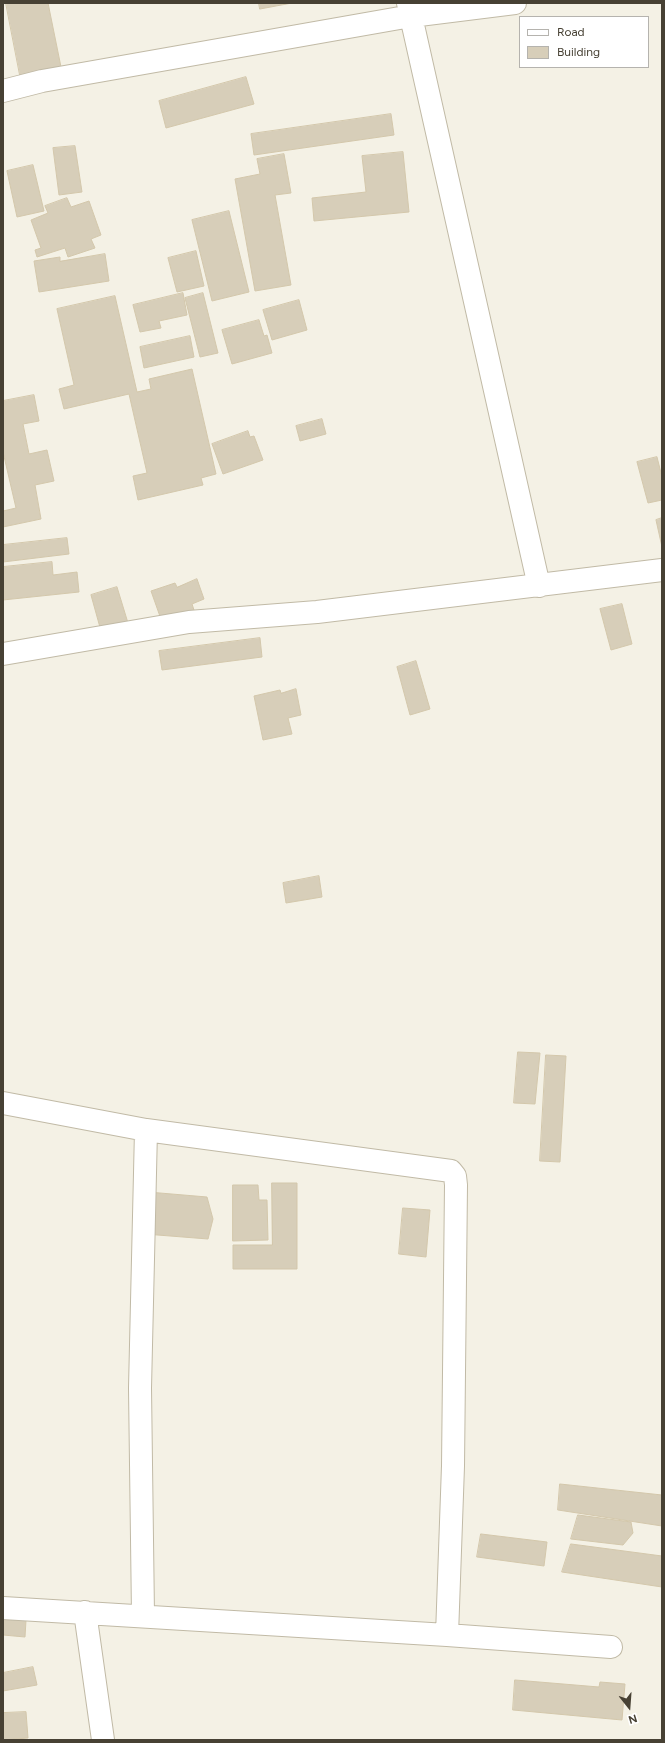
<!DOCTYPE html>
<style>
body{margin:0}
#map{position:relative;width:665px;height:1743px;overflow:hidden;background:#f4f1e5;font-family:Figtree,sans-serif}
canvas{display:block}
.frame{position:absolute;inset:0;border:4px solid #474134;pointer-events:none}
.legend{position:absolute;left:519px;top:16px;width:130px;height:52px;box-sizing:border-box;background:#fff;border:1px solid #b5b3ae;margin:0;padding:5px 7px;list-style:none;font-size:12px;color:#474134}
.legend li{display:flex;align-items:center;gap:8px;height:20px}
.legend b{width:20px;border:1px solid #b5b3ae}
.north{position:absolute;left:609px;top:1687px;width:40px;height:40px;-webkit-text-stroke:3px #fff;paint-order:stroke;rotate:163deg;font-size:11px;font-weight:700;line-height:16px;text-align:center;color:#474134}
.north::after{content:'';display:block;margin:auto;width:14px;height:18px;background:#474134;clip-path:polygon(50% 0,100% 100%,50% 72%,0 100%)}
</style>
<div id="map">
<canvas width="665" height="1743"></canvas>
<div class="frame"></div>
<ul class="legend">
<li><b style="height:5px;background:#fff"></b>Road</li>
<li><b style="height:11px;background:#d7ceb9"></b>Building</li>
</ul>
<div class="north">N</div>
</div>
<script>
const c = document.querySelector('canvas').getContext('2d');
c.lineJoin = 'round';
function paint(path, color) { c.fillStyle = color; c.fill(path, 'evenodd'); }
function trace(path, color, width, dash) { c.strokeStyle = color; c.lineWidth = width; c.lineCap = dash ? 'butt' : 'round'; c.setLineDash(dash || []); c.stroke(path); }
const building = new Path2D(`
 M6,3h42l13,64 -41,8z
 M259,3h33l-32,6z
 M246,77l8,27 -88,24 -7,-27z
 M391,114l3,21 -140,20 -3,-21z
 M75,146l7,46 -23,3 -6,-47z
 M403,152l6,60 -95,9 -2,-23 54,-6 -4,-36z
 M284,154l7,39 -16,2 16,90 -36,6 -20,-112 25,-5 -3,-15z
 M33,165l11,46 -27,6 -10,-46z
 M67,198l4,9 18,-6 12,34 -10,4 4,9 -27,9 -3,-9 -28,9 -2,-7 6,-2 -10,-28 17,-7 -3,-7z
 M229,211l20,81 -37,9 -20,-81z
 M196,251l8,35 -27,6 -9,-34z
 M105,254l4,27 -70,11 -5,-31 26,-4v4z
 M183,293l4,22 -28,6 2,7 -21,4 -7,-27z
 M203,293l15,60 -18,4 -15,-59z
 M115,296l22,96 14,-3 -2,-10 43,-10 24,105 -15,4 2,7 -65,15 -5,-24 14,-3 -18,-79 -65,15 -5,-20 15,-4 -17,-76z
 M299,300l8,30 -35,10 -9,-30z
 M259,320l5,16 3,-1 5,18 -40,11 -10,-34z
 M190,336l4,21 -50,11 -4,-21z
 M34,395l5,26 -16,3 6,30 18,-4 7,31 -19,4 6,34 -38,8v-16l13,-3 -13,-56v-51z
 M322,419l4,15 -26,7 -4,-15z
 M248,431l2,6 4,-1 9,24 -40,14 -11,-30z
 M657,457l5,20v23l-14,3 -11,-41z
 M662,518v29l-6,-27z
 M67,538l2,16 -66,8v-17z
 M52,562l1,13 24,-3 2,20 -76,8v-33z
 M197,579l7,20 -12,5 2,6 -32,12 -11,-31 24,-8 2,4z
 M117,587l11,36 -27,8 -10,-36z
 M622,604l10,40 -21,6 -11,-41z
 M260,638l2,19 -100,13 -3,-19z
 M416,661l14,48 -20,6 -13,-48z
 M296,689l5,26 -13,3 4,16 -29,6 -9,-44 26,-6 1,3z
 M319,876l3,21 -36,6 -3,-20z
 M518,1052l22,1 -5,51 -21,-1z
 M546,1055l20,1 -6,106 -20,-1z
 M272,1183h25v86h-64v-24h39z
 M233,1185h25l1,15h8l1,40 -35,1z
 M148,1192l59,5 6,22 -5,20 -63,-5z
 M403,1208l27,2 -4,47 -27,-3z
 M560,1484l102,11v31l-104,-16z
 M578,1515l53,7 2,11 -10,12 -52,-6z
 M481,1534l66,8 -3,24 -67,-9z
 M571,1544l91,12v31l-100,-15z
 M3,1618l23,2 -1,17 -22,-2z
 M33,1667l4,18 -34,6v-18z
 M515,1680l84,7 1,-5 25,2 -3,36 -109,-10z
 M26,1712l2,26 -25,2v-27z`);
paint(building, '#d7ceb9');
trace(building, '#d3c7ab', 1);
const minor = new Path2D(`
 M408,3l131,583
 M3,91l39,-10 369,-65 104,-13
 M3,654l186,-32 128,-10 345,-42
 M3,1103l143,27 305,41 4,5 1,9 -3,281 -6,169
 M3,1608l444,27 164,12
 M85,1612l18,128
 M143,1615l-3,-227 6,-258`);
trace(minor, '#c1baa6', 24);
trace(minor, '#fff', 22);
</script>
